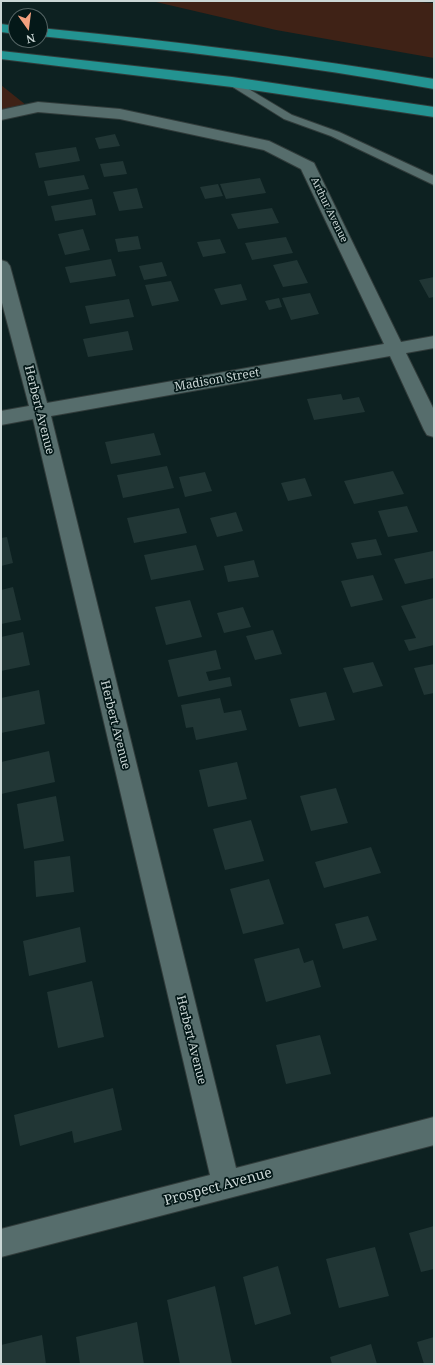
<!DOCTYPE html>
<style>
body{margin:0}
#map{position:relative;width:435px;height:1365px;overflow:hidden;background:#0d2121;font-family:"Noto Serif",serif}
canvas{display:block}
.frame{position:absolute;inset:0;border:2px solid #cbd7d6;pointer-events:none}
.north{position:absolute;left:8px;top:8px;width:40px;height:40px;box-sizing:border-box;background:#041818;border:1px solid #546464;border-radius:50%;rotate:166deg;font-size:11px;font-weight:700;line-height:16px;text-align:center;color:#cbd7d6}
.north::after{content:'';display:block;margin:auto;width:14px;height:18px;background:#f2a07f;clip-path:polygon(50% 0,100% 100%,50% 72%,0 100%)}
</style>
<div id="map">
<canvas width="435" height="1365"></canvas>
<div class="frame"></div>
<div class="north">N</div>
</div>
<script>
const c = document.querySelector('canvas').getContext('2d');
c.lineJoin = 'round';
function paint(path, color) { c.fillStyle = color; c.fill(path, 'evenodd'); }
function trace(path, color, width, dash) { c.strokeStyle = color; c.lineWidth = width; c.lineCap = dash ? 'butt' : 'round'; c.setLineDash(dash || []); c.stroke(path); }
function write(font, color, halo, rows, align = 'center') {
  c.font = font + ' "Noto Serif",serif'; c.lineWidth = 3.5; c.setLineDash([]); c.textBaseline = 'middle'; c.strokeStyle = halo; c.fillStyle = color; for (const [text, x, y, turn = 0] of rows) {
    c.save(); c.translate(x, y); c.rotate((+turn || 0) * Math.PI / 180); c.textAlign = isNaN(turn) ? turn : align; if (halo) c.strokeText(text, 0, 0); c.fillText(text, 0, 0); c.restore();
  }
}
paint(new Path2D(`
 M147,1h256l31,2v55l-158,-28 -120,-28z
 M1,85l25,20 -25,5z`), '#3f2216');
paint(new Path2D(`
 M115,134l5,12 -21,3 -4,-11z
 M76,147l4,14 -41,7 -4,-15z
 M123,161l4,13 -23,3 -4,-13z
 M84,175l5,14 -41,7 -4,-15z
 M260,178l6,15 -40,6 -6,-15z
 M218,184l5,12 -18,3 -5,-12z
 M137,188l6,20 -24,3 -6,-19z
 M92,199l4,16 -41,6 -4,-15z
 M272,208l7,15 -41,6 -7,-15z
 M83,229l7,21 -25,5 -7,-21z
 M138,236l3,13 -23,3 -3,-13z
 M286,237l7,16 -41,7 -7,-17z
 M220,239l6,14 -23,4 -6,-15z
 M111,259l5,17 -46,7 -5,-16z
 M297,260l11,23 -25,4 -10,-22z
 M162,262l5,14 -23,4 -5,-14z
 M434,277v20l-5,1 -10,-18z
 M171,281l8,20 -27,5 -7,-21z
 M241,284l6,16 -26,5 -7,-16z
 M310,293l9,21 -28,6 -9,-22z
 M279,298l3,9 -13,3 -4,-9z
 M129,299l5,18 -44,7 -5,-18z
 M128,331l5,19 -45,7 -5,-18z
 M341,394l2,6 16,-3 6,15 -51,8 -7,-21z
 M154,433l7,22 -50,9 -6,-22z
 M167,466l7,22 -51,10 -6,-23z
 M393,471l11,23 -50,10 -10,-23z
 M205,472l7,19 -27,6 -6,-20z
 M305,478l7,18 -24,5 -7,-18z
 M407,506l11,26 -30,5 -10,-26z
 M179,508l8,25 -53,10 -7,-25z
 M236,512l7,19 -26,6 -7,-19z
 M7,537l6,26 -12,3v-28z
 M376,539l6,16 -25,4 -6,-16z
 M196,545l8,25 -53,10 -7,-25z
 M433,551l1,4v23l-29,6 -11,-25z
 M254,560l5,17 -31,5 -4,-16z
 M373,575l10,25 -32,7 -10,-26z
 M13,587l8,33 -20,4v-34z
 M434,598v47l-25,6 -5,-11 12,-2 -15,-32z
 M190,600l12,37 -36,8 -11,-38z
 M243,607l8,20 -27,6 -7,-20z
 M273,630l9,24 -27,6 -9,-24z
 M23,632l7,33 -29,6v-34z
 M216,650l5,19 -15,3 3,9 21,-4 2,9 -54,11 -10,-37z
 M373,662l10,24 -30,7 -10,-25z
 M434,664v29l-10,2 -10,-27z
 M39,690l6,34 -44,9v-35z
 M326,692l9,28 -36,7 -9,-28z
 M220,698l4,15 17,-3 6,20 -51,10 -3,-13 -7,1 -5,-23z
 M49,751l6,31 -54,12v-32z
 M237,762l10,37 -39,8 -9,-37z
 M336,788l12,35 -37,8 -11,-35z
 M56,796l8,45 -40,8 -7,-45z
 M251,820l13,41 -39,9 -12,-41z
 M371,847l10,26 -57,15 -9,-26z
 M70,856l4,36 -38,5 -2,-36z
 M269,879l15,45 -41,10 -13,-45z
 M368,916l9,24 -34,9 -8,-25z
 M80,927l6,35 -57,14 -6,-35z
 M299,948l5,15 9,-3 8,27 -55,15 -12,-43z
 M92,981l12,56 -46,11 -11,-56z
 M320,1035l11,39 -45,10 -10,-39z
 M113,1088l9,42 -48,13 -2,-12 -52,15 -6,-31z
 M434,1226v43l-13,3 -12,-39z
 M375,1247l14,49 -50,12 -13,-49z
 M278,1266l13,48 -36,11 -12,-48z
 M215,1286l17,78h-52l-13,-64z
 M137,1322l7,42h-64l-4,-27z
 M42,1335l4,29h-45v-19z
 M434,1337v27h-10l-7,-22z
 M371,1344l6,20h-45l-2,-7z`), '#213635');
const service = new Path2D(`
 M232,79l60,36 47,17 95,44v9l-103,-49 -47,-17 -56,-35 -1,-2 1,-2z`);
const minor = new Path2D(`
 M38,102l82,7 149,32 45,22 87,179 33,-6v12l-28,5 28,57v27l-7,-2 -3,-5 -34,-74 -339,60 185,752 198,-51v28l-433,112v-28l209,-54 -177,-756 -32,6v-14l28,-5 -28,-107v-39l6,2 3,4 37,137 337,-59 -83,-175 -37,-19 -144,-31 -82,-7 -37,8v-10z`);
const motorway = new Path2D(`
 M1,24l15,2v8l-15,-2z
 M40,28c132,13 263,29 394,51v10c-131,-24 -262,-39 -394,-53z
 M1,51l231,26 202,30v10l-202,-30 -231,-28z`);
trace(service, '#313c3b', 2);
trace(minor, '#313c3b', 2);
trace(motorway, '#313c3b', 2);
paint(service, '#566d6c');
paint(minor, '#566d6c');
paint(motorway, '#239391');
write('10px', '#cbd7d6', '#041818', [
 ["Arthur Avenue",329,210,64]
]);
write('12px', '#cbd7d6', '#041818', [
 ["Madison Street",217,380,-10],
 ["Herbert Avenue",39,410,76],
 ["Herbert Avenue",115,725,76],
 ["Herbert Avenue",191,1040,76]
]);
write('14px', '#cbd7d6', '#041818', [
 ["Prospect Avenue",218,1187,-15]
]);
</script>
